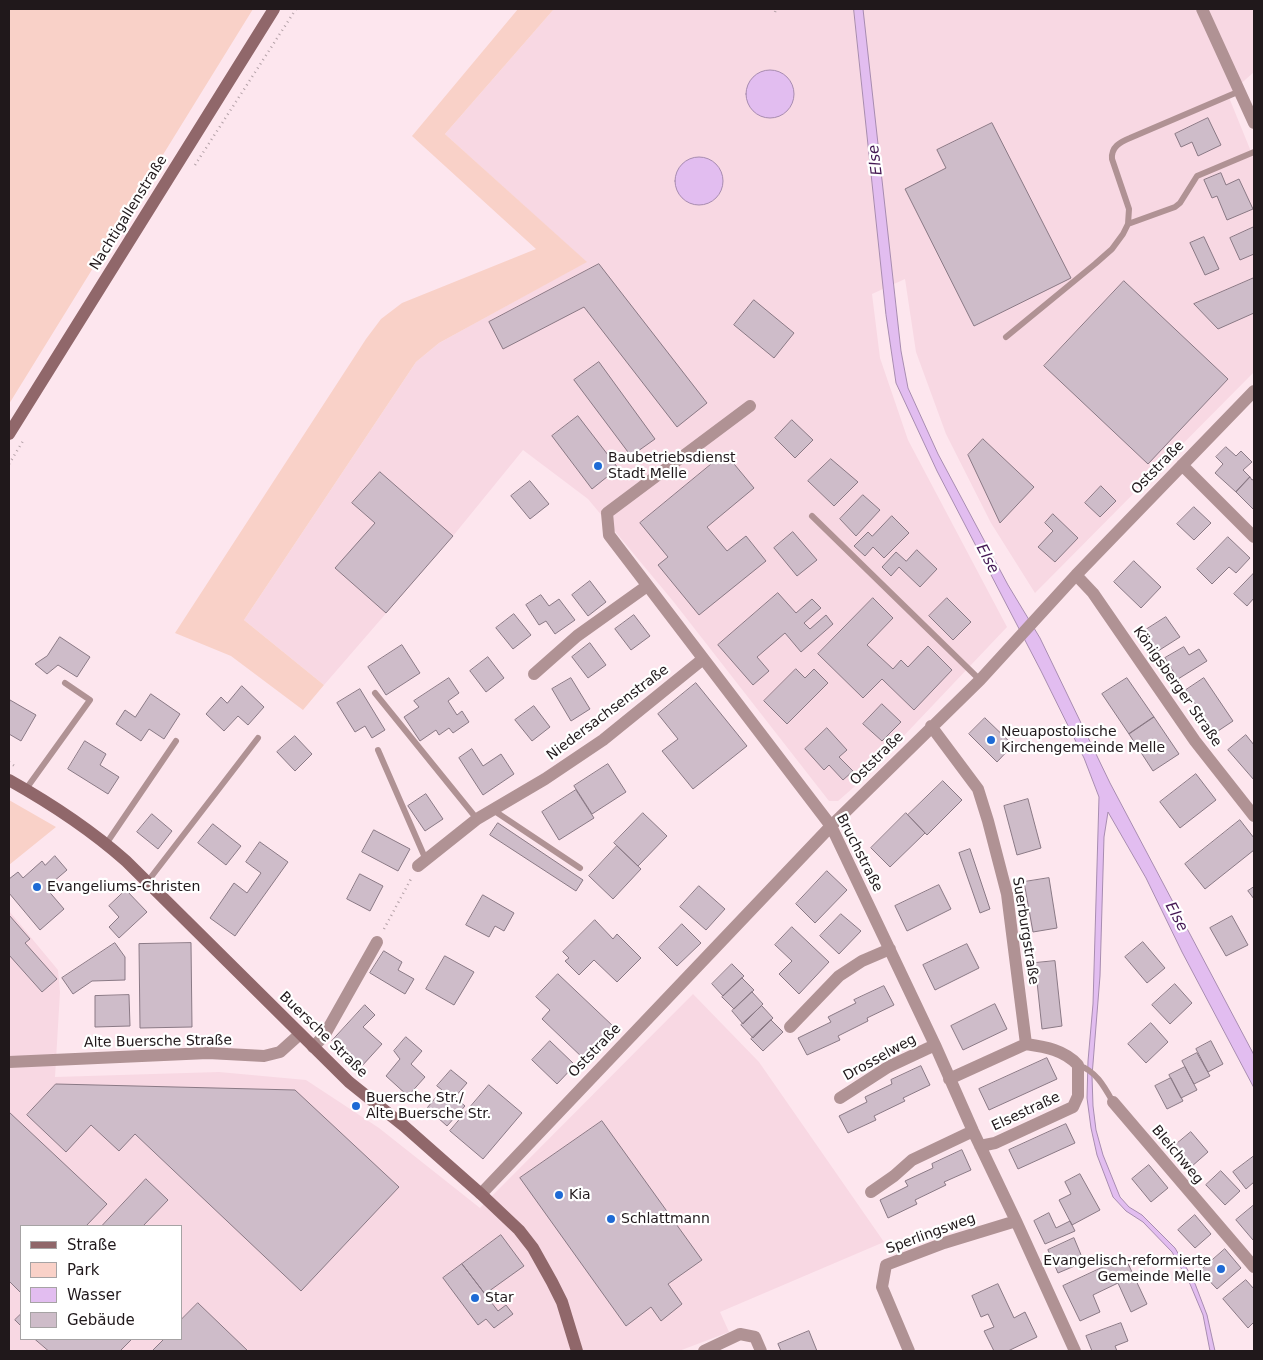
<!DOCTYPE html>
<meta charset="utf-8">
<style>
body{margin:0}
#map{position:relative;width:1263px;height:1360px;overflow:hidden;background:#fde6ee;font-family:"DejaVu Sans",sans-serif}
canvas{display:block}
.frame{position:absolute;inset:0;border:10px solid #20181b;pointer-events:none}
.legend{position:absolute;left:20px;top:1225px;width:162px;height:115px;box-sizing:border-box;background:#fff;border:1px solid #a6a3a4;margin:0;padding:6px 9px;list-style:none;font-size:15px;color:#20181b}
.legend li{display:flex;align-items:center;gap:10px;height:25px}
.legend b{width:25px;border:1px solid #a6a3a4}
</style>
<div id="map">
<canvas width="1263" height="1360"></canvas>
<div class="frame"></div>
<ul class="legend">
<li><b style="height:6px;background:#90676a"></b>Straße</li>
<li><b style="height:14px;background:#f9d1c8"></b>Park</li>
<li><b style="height:14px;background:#e2bdf0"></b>Wasser</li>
<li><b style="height:14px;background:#cebcc9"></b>Gebäude</li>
</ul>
</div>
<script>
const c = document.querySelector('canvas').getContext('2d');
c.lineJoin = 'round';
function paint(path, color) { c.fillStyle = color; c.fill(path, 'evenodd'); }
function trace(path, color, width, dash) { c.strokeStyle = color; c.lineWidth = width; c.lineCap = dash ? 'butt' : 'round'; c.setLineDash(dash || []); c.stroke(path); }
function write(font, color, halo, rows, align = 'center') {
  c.font = font + ' "DejaVu Sans",sans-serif'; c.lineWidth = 4.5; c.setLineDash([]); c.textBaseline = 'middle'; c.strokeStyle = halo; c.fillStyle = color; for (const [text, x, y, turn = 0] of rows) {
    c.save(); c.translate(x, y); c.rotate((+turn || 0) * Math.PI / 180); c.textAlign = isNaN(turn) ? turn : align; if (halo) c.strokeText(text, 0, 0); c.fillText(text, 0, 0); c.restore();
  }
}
paint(new Path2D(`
 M554,9h700v63l-26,23 26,64v213l-219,221 -44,-70 -45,-89 -30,-82 -11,-73 -33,15 8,64 28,82 99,187 -146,154 -23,20h-9l-156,-200 -85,-102 -65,-49 -70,86 -129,149 -80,-65 172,-258 23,-19 147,-81 -141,-128z
 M9,911l49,59 2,22 -5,85 164,-5 87,8 73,48 101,80 213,-214 66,68 125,180 -164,70 9,20 -50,19h-670zM21,1226h160v113h-160z`), '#f8d8e3');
paint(new Path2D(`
 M9,9h244l-244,395z
 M518,9h36l-109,125 142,128 -148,81 -23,19 -172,258 80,65 -21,25 -72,-54 -56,-23 191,-294 15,-20 21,-16 134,-54 -124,-113z
 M9,800l47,27 -47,38z`), '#f9d1c8');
const water = new Path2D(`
 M854,9h9l38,342 7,37 30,66 70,131 32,53 70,145 144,272v33l-72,-136 -36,-74 -38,-66 -4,25 -4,139 -8,100 1,30 3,24 7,25 17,42 9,10 13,8 33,33 19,33 13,34 8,36h-5l-7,-36 -13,-31 -18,-32 -29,-30 -17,-11 -13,-14 -16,-42 -6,-27 -4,-30 1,-37 5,-57 6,-207 -15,-39 -43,-87 -104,-200 -41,-88 -10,-68z
 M746 94a24 24 0 1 1 48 0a24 24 0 1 1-48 0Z
 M675 181a24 24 0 1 1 48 0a24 24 0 1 1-48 0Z`);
paint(water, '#e2bdf0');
trace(water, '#a88cb0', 1);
const building = new Path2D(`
 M1208,118l13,27 -23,11 -6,-14 -11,5 -6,-13z
 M992,123l79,155 -97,48 -69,-137 41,-21 -9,-18z
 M1221,173l5,12 13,-6 14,30 -26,11 -10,-24 -5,2 -8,-18z
 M1254,227v27l-14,6 -10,-22z
 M1204,237l15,32 -14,6 -15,-32z
 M599,264l108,139 -30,24 -93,-120 -81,42 -14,-27z
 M1254,278v35l-36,16 -24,-25z
 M1124,281l104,98 -80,85 -104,-98z
 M754,300l40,33 -20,25 -40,-33z
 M599,362l56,77 -24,17 -57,-76z
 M578,416l40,52 -26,21 -40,-53z
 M792,420l21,20 -18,18 -20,-20z
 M983,439l51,48 -34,36 -32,-68z
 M1226,447l10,9 5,-5 11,11 -9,8 7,7 -14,15 -21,-19 8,-9 -7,-7z
 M725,453l29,35 -47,39 20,24 19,-15 20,25 -67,54 -41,-50 10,-8 -28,-34z
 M831,459l27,23 -24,24 -26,-25z
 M380,472l73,64 -67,77 -51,-45 40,-45 -23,-20z
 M1250,477l2,3 2,-1v31l-18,-18z
 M530,481l19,23 -19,15 -19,-23z
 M1101,486l15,15 -16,16 -15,-14z
 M863,495l17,15 -24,26 -16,-17z
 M1194,507l17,16 -17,17 -17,-16z
 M1053,514l25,24 -23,24 -17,-15 15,-16 -8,-8z
 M892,516l17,17 -25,25 -11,-11 -8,9 -11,-10 14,-14 4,4z
 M793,532l24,28 -20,16 -23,-28z
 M1228,537l22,21 -14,15 -7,-6 -17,17 -15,-15z
 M917,550l20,19 -17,18 -21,-20 -8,9 -9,-9 14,-15 10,9z
 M1134,561l27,26 -20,21 -27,-26z
 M1254,573v25l-7,8 -13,-12z
 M590,581l16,21 -18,14 -16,-21z
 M778,593l18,20 16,-14 9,9 -17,15 6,6 16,-14 7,9 -32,28 -16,-19 -28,24 12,14 -16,14 -35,-40z
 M541,595l8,11 10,-7 16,21 -20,14 -9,-13 -7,4 -13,-20z
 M873,598l20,20 -26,27 26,24 8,-9 7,7 20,-21 24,24 -38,40 -32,-31 -19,19 -45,-44z
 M947,598l24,24 -18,18 -24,-24z
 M514,614l17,21 -18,14 -17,-21z
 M634,615l16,21 -19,14 -16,-21z
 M1166,617l14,20 -22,14 -14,-20z
 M60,637l30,20 -13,20 -19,-12 -11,9 -12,-10 12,-8z
 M590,643l16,22 -18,13 -16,-21z
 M402,645l18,28 -34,22 -18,-28z
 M1184,647l5,8 10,-6 8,12 -29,18 -13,-21z
 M488,657l16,21 -18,14 -16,-21z
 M796,669l9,9 9,-9 14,14 -41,41 -23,-23z
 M449,678l10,15 -11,8 9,14 5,-4 7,11 -16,11 -4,-5 -10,7 -3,-5 -16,11 -16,-24 15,-10 -5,-6z
 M571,678l19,31 -19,12 -19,-32z
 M1127,678l27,39 -25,17 -27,-40z
 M1204,678l29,43 -18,12 -29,-43z
 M696,683l51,63 -54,43 -31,-38 16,-12 -20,-25z
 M242,686l22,21 -16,18 -10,-9 -14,15 -18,-17 15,-17 6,6z
 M360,689l25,41 -13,8 -7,-12 -10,6 -18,-29z
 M151,694l29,20 -16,25 -15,-10 -8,12 -25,-17 9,-14 10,7z
 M10,700l26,15 -15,26 -12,-7z
 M882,704l19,18 -19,19 -19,-17z
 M534,706l16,21 -18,14 -17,-21z
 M1154,717l25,37 -26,17 -24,-37z
 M985,718l28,27 -16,17 -28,-28z
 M827,728l20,22 -8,7 14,14 -10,9 -14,-15 -5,5 -19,-21z
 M1246,735l8,10v35l-26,-30z
 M295,736l17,18 -17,17 -18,-19z
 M85,741l21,13 -6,11 19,12 -11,17 -40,-25z
 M472,749l11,17 18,-12 13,20 -31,21 -24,-37z
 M608,764l18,28 -34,22 -18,-28z
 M1196,774l20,26 -36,28 -20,-26z
 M943,781l19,19 -35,35 -19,-20z
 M576,790l18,28 -35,22 -17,-28z
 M426,794l17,25 -18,12 -17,-25z
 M1028,799l13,49 -24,7 -13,-49z
 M643,813l24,23 -29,30 -24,-23z
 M906,813l19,20 -35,34 -19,-19z
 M152,814l20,17 -14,18 -21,-17z
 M1240,820l14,18v12l-49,39 -20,-25z
 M498,823l85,57 -7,11 -86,-56z
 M213,824l28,22 -15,19 -28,-22z
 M374,830l36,19 -12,22 -36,-19z
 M260,842l28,20 -53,74 -25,-18 24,-35 13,10 14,-20 -15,-11z
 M617,846l24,23 -28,30 -24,-23z
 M970,849l20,60 -10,4 -21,-60z
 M55,856l12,14 -21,18 18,21 -24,21 -31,-37v-14l9,-7 5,6 19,-17 3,4z
 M827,871l20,19 -32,33 -19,-19z
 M360,874l23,12 -13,25 -23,-12z
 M1049,878l8,50 -24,4 -9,-50z
 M939,885l12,24 -44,22 -12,-25z
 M699,886l26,23 -19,21 -26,-23z
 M1254,887v12l-6,-8z
 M126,890l21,22 -28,26 -10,-11 10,-10 -10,-11z
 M483,895l31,18 -10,18 -9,-5 -6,11 -23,-12z
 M841,914l20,17 -22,23 -19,-18z
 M9,915l21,24 -5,4 32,36 -15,13 -33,-37z
 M1232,916l16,29 -22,11 -16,-28z
 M595,920l18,19 4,-5 24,24 -24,24 -23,-22 -15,15 -14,-14 4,-3 -6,-6z
 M682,924l19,19 -24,23 -18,-18z
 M792,927l37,35 -30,32 -20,-20 13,-13 -17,-16z
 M1143,942l22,26 -18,15 -22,-26z
 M115,943l10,14v23l-33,1 -19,13 -11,-16z
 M191,943l1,84 -52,1 -1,-84z
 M967,944l12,24 -44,22 -12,-25z
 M384,951l18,11 -4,8 16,9 -9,15 -35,-21z
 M445,956l29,16 -20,33 -28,-16z
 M1055,961l7,65 -20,3 -7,-66z
 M732,964l12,12 -21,20 -11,-12z
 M558,974l56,53 -30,32 -42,-40 8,-9 -14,-13z
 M742,978l12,12 -20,19 -12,-12z
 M1175,984l17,19 -22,21 -18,-19z
 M884,986l10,19 -27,13 1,3 -30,15 2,4 -33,15 -9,-17 33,-16 -3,-5 28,-14 -2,-3z
 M752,992l11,12 -20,20 -11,-13z
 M129,995l1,31 -35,1v-31z
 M995,1004l12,25 -44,21 -12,-24z
 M365,1005l10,10 -12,12 19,17 -21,23 -29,-26z
 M762,1006l11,12 -20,20 -12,-13z
 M771,1020l12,12 -20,19 -12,-12z
 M1151,1023l17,19 -22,21 -18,-19z
 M406,1037l16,14 -11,13 14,13 -17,19 -22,-20 14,-17 -6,-8z
 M550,1041l25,24 -18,19 -25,-24z
 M1211,1041l12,23 -15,8 -12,-23z
 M1197,1053l13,23 -16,8 -12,-23z
 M1047,1058l10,21 -68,31 -10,-21z
 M921,1066l9,19 -27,13 2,3 -31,15 2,4 -28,13 -9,-17 28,-14 -2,-5 27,-13 -1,-4z
 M1185,1067l12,23 -16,8 -12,-23z
 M451,1070l16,13 -12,14 10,9 -18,20 -20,-18 15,-18 -5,-4z
 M1171,1078l12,23 -16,8 -12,-23z
 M56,1084l239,6 104,97 -98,104 -166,-157 -16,17 -28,-26 -25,27 -39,-37z
 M489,1085l33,28 -39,46 -33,-28z
 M9,1112l98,92 -21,22h-65v67l-12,-12z
 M602,1121l100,139 -34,24 14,20 -21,17 -10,-14 -25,19 -106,-148z
 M1066,1124l9,19 -57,26 -9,-19z
 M1191,1132l17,20 -17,15 -18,-20z
 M962,1150l9,20 -27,12 2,3 -31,15 2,4 -29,14 -8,-18 28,-14 -3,-5 28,-13 -1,-4z
 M1254,1156v26l-8,7 -13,-17z
 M1149,1165l19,23 -17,14 -19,-23z
 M1221,1171l19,20 -15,14 -19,-20z
 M1080,1174l20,36 -28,15 -13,-25 12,-6 -6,-12z
 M146,1179l22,21 -25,26h-41z
 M1254,1205v34l-1,1 -17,-20z
 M1049,1213l7,15 14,-7 5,10 -30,13 -11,-23z
 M1195,1215l16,19 -16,14 -17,-18z
 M501,1235l23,31 -39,28 -23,-30z
 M1074,1238l10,24 -26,11 -10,-23z
 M1225,1249l16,19 -24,21 -17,-18z
 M1125,1257l22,47 -16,8 -13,-29 -25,12 7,17 -20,9 -17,-35z
 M462,1264l36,47 8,-6 7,9 -19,14 -8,-9 -8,6 -35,-47z
 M1246,1280l8,9v33l-6,6 -25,-29z
 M998,1284l16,34 11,-6 12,25 -29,14h-14l-10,-20 10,-4 -6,-13 -7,3 -9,-21z
 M198,1303l50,48h-96l12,-12h17v-19z
 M21,1314v12l-6,-6z
 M1121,1323l7,18 -13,5 2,5h-25l-6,-15z
 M809,1331l8,20h-36l-3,-7z
 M35,1339h97l-12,12h-71z`);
paint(building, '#cebcc9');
trace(building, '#8a7985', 1);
trace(new Path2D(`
 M775,12l1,-3
 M195,165l101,-156
 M9,464l14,-23
 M9,762l7,5
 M384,929l28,-52`), '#b3a1a7', 2.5, [1, 4]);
trace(new Path2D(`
 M1128,224l47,-17 5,-4 17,-27 57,-24
 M1006,337l89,-73 17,-15 11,-15 5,-10 1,-15 -17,-50c-1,-12 8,-17 18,-21l110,-47
 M812,516l168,164
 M375,693l102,126
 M378,750l48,110
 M26,789l64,-89 -25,-17
 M493,810l87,58
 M106,844l70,-103
 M148,881l110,-143
 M1078,1065c18,6 26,21 35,37`), '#b09294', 6);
trace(new Path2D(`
 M750,406l-143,107 2,22 222,291 104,219 38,86 43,90 59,130
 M1182,465l72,72
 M1076,575l17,18 102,148 59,75
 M534,674l43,-38 70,-50
 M931,726l47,63 10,32 19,73 19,150 -77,35
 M418,866l59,-47 68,-40 58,-39 100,-81
 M790,1027l49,-51 23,-15 28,-12
 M313,1047l11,-11 53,-94
 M9,1062l199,-9 56,3 16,-4 20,-18
 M840,1098l48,-31 47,-22
 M1113,1102l141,165
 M980,1146l15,-3 78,-36 5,-11v-31c-14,-15 -32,-18 -52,-21
 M871,1192l23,-16 18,-16 61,-29
 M481,1194l350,-368 149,-146 96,-105 178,-184
 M704,1351l36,-17 15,3 6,14
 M909,1351l-27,-64 4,-22 58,-22 72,-22`), '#b09294', 12);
trace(new Path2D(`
 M1202,9l52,114`), '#b09294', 12);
trace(new Path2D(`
 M9,434l265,-425
 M9,780c41,23 82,50 117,81l223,221 55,44 77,68 38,36 14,18 19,34 10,20 15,49`), '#90676a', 12);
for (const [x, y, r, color] of [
 [598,466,5,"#1e6ad5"],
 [991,740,5,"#1e6ad5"],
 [37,887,5,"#1e6ad5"],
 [356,1106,5,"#1e6ad5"],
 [559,1195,5,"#1e6ad5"],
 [611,1219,5,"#1e6ad5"],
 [1221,1269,5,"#1e6ad5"],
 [475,1298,5,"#1e6ad5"]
]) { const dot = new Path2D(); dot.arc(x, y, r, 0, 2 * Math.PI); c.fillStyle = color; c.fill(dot); trace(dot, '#fff', 2); }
write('14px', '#20181b', '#fff', [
 ["Nachtigallenstraße",129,213,-58],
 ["Oststraße",1158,468,-46],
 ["Königsberger Straße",1177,687,55],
 ["Niedersachsenstraße",608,713,-37],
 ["Oststraße",877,759,-45],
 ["Bruchstraße",859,853,63],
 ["Suerburgstraße",1025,931,81],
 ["Buersche Straße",323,1035,44],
 ["Alte Buersche Straße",158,1042,-1],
 ["Oststraße",595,1051,-46],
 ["Drosselweg",880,1058,-29],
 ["Elsestraße",1026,1112,-25],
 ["Bleichweg",1177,1155,50],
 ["Sperlingsweg",931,1234,-20]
]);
write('14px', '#20181b', '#fff', [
 ["Baubetriebsdienst",608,458],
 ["Stadt Melle",608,474],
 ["Neuapostolische",1001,732],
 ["Kirchengemeinde Melle",1001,748],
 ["Evangeliums-Christen",47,887],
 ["Buersche Str./",366,1098],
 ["Alte Buersche Str.",366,1114],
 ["Kia",569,1195],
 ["Schlattmann",621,1219],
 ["Evangelisch-reformierte",1211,1261,"right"],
 ["Gemeinde Melle",1211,1277,"right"],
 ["Star",485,1298]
], 'left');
write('italic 15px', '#441854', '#fff', [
 ["Else",876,160,-97],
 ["Else",987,559,62],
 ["Else",1176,917,62]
]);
</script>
